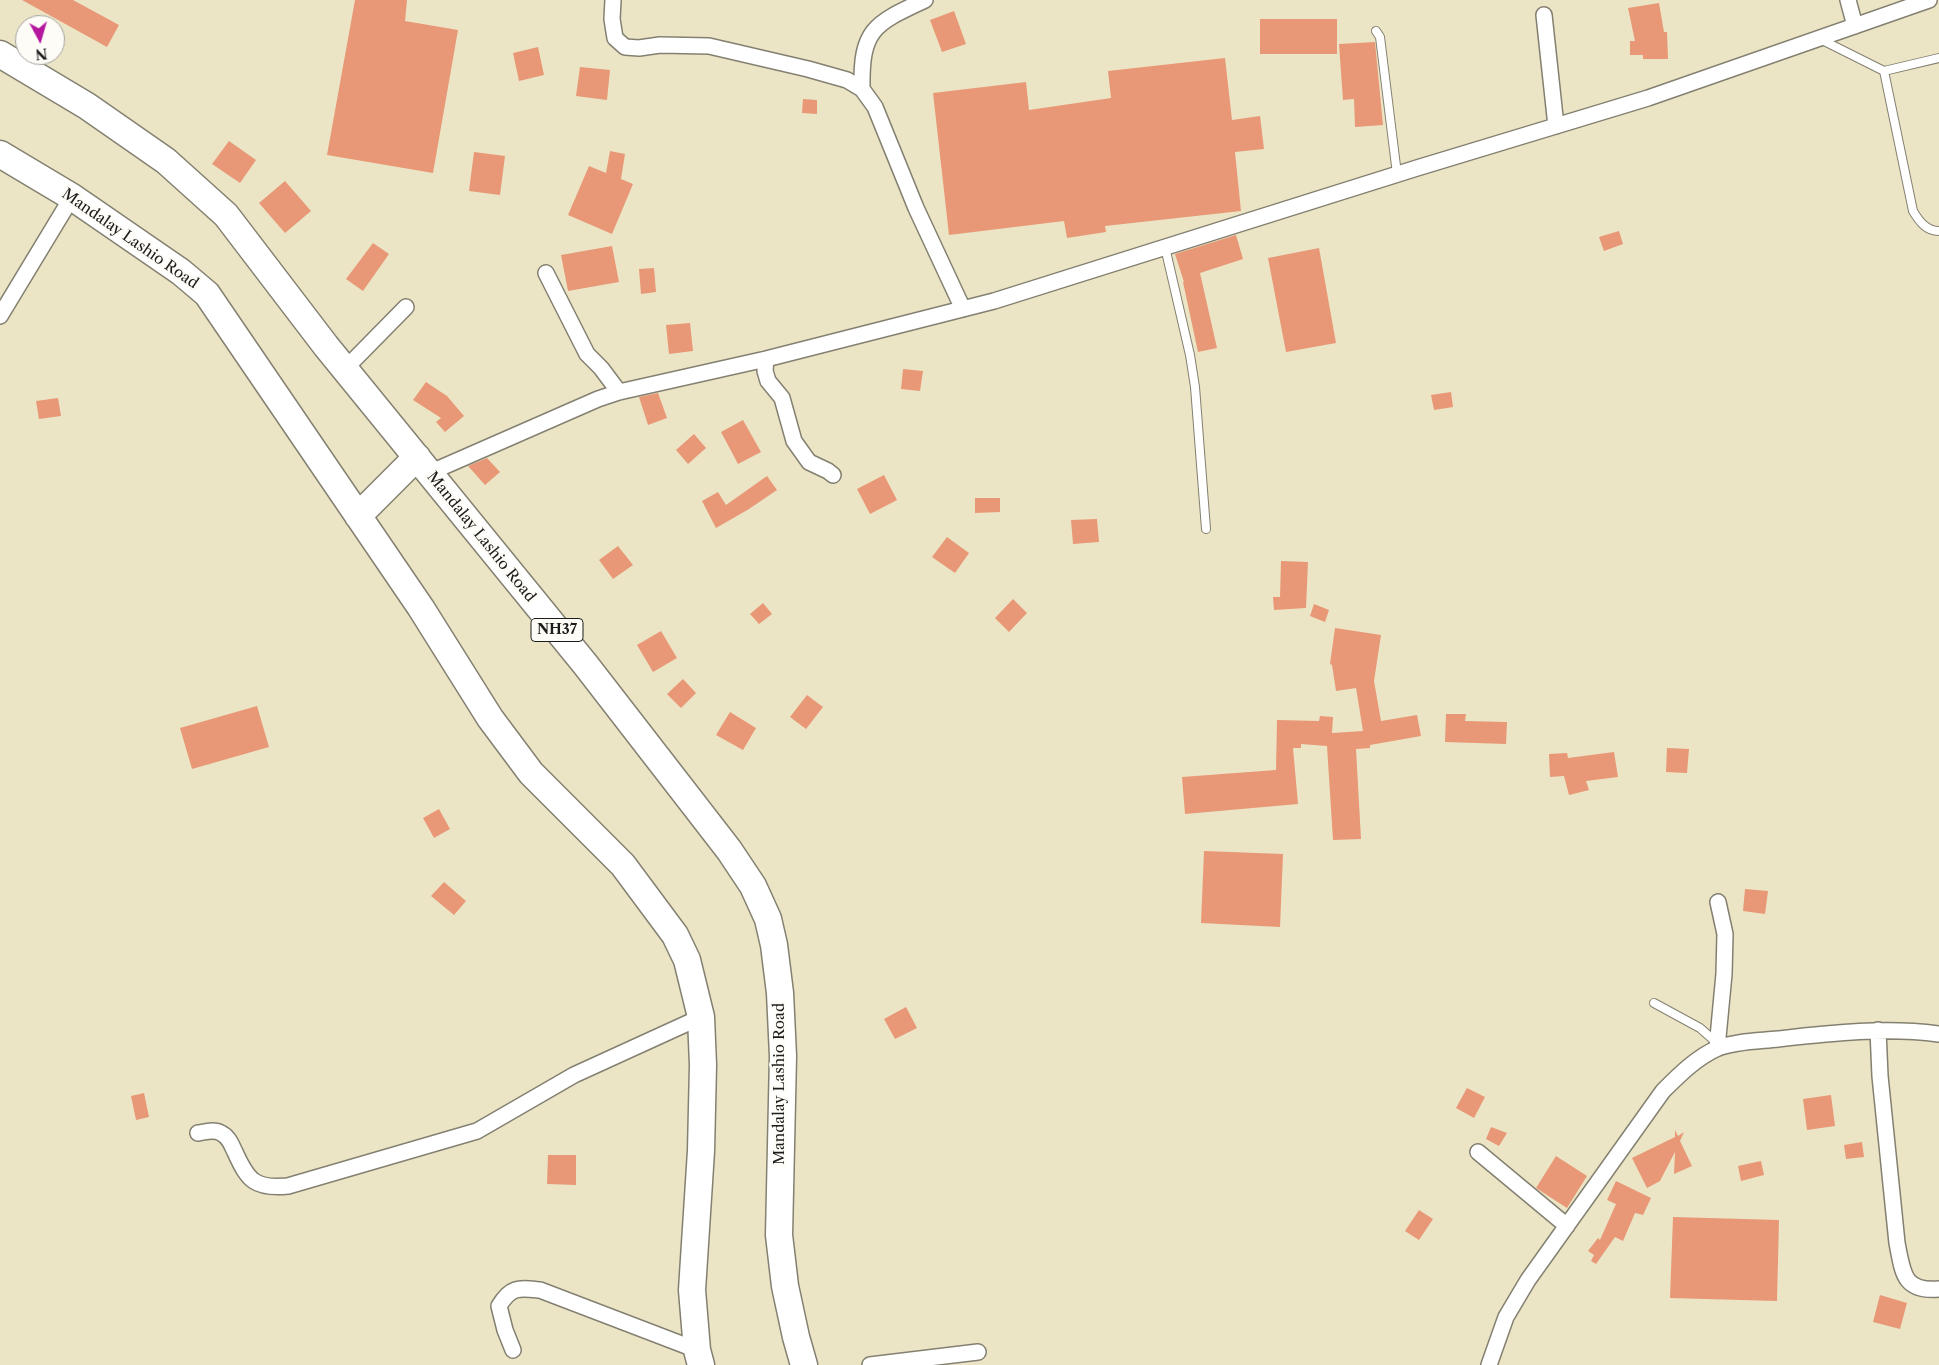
<!DOCTYPE html>
<style>
body{margin:0}
#map{position:relative;width:1939px;height:1365px;overflow:hidden;background:#ebe5c6;font-family:"Libre Caslon Text",serif}
canvas{display:block}
.north{position:absolute;left:15px;top:15px;width:50px;height:50px;box-sizing:border-box;background:#fdfcf7;border:1px solid #a3a29f;border-radius:50%;rotate:174deg;font-size:14px;font-weight:700;line-height:20px;text-align:center;color:#1c1c1c}
.north::after{content:'';display:block;margin:auto;width:18px;height:22px;background:#b5179e;clip-path:polygon(50% 0,100% 100%,50% 72%,0 100%)}
</style>
<div id="map">
<canvas width="1939" height="1365"></canvas>
<div class="north">N</div>
</div>
<script>
const c = document.querySelector('canvas').getContext('2d');
c.lineJoin = 'round';
function paint(path, color) { c.fillStyle = color; c.fill(path, 'evenodd'); }
function trace(path, color, width, dash) { c.strokeStyle = color; c.lineWidth = width; c.lineCap = dash ? 'butt' : 'round'; c.setLineDash(dash || []); c.stroke(path); }
function write(font, color, halo, rows, align = 'center') {
  c.font = font + ' "Libre Caslon Text",serif'; c.lineWidth = 5; c.setLineDash([]); c.textBaseline = 'middle'; c.strokeStyle = halo; c.fillStyle = color; for (const [text, x, y, turn = 0] of rows) {
    c.save(); c.translate(x, y); c.rotate((+turn || 0) * Math.PI / 180); c.textAlign = isNaN(turn) ? turn : align; if (halo) c.strokeText(text, 0, 0); c.fillText(text, 0, 0); c.restore();
  }
}
paint(new Path2D(`
 M22,0h51l46,25 -12,22z
 M355,0h52l-2,21 53,9 -25,143 -106,-18z
 M1659,3l5,29h3l1,27h-25v-4h-13v-14h5l-7,-33z
 M954,11l12,33 -24,8 -12,-32z
 M1260,19h77v35h-77z
 M1375,42l8,83 -28,2 -1,-28 -11,1 -4,-56z
 M538,47l6,28 -25,6 -6,-28z
 M1225,58l7,62 28,-4 4,33 -29,3 6,59 -136,15 1,6 -39,6 -3,-17 -115,14 -16,-142 93,-11 3,28 82,-12 -3,-27z
 M580,67l30,3 -3,30 -31,-4z
 M803,99l14,1v14l-15,-1z
 M229,141l27,19 -16,23 -28,-19z
 M610,151l15,3 -4,25 12,5 -21,50 -44,-19 21,-49 17,7z
 M474,152l31,4 -5,39 -31,-4z
 M285,181l26,30 -26,22 -26,-30z
 M1619,231l4,13 -19,7 -5,-14z
 M1236,235l7,24 -43,14 17,75 -19,4 -15,-70h1l-9,-28z
 M373,243l16,11 -26,37 -17,-12z
 M612,246l7,36 -51,9 -7,-36z
 M1319,248l17,95 -50,9 -18,-94z
 M654,268l2,24 -15,2 -2,-25z
 M690,323l3,28 -24,3 -3,-29z
 M903,369l20,2 -3,20 -19,-2z
 M426,382l21,14 17,20 -19,16 -9,-10 5,-4 -28,-18z
 M1451,392l2,15 -19,3 -3,-15z
 M658,393l9,25 -19,7 -9,-28z
 M58,398l3,18 -22,3 -3,-18z
 M743,420l18,32 -23,12 -17,-32z
 M694,434l12,14 -18,16 -12,-14z
 M487,458l13,14 -15,13 -17,-19z
 M884,475l13,25 -27,14 -13,-25z
 M767,476l10,14 -28,19 -33,19 -14,-27 16,-9 8,13z
 M975,498h25v14l-25,1z
 M1097,519l2,23 -26,2 -2,-24z
 M947,537l22,16 -14,20 -23,-16z
 M618,546l15,19 -20,14 -14,-19z
 M1281,561l27,1 -2,46 -32,2 -1,-13h7z
 M1013,599l14,14 -18,19 -14,-14z
 M763,603l9,11 -13,10 -9,-10z
 M1314,604l15,6 -4,12 -15,-6z
 M1335,628l46,7 -7,46 7,40 36,-6 4,21 -51,9v3l-14,1 5,90 -28,1 -6,-94 -26,-2v4h-8l5,56 -113,10 -3,-37 94,-7 1,-50 42,1 1,-5 13,1 -1,16 31,-2 -7,-43 -20,3 -4,-26 -2,-1z
 M661,631l16,27 -24,14 -16,-27z
 M683,679l13,14 -15,15 -14,-14z
 M807,695l16,12 -17,22 -16,-12z
 M257,706l12,41 -77,22 -12,-41z
 M730,712l26,16 -13,22 -27,-15z
 M1446,714h20l-1,7 42,1 -1,22 -61,-2z
 M1667,748l22,1 -2,24 -21,-1z
 M1614,752l4,25 -32,4 3,9 -20,5 -5,-19 -14,1 -1,-23 18,-1 1,5z
 M439,809l11,20 -16,9 -11,-20z
 M1204,851l79,3 -3,73 -79,-4z
 M444,882l22,19 -12,14 -23,-19z
 M1745,889l23,2 -3,23 -22,-3z
 M906,1007l11,21 -22,11 -11,-20z
 M1467,1088l18,9 -11,21 -18,-10z
 M144,1093l5,24 -13,3 -5,-24z
 M1831,1095l4,31 -28,4 -4,-31z
 M1491,1127l16,6 -8,13 -13,-7z
 M1675,1130l3,6 6,-4 -4,9 12,25 -18,8 1,-22 -15,29 -13,7 -15,-30 43,-21z
 M1862,1142l2,15 -18,2 -2,-14z
 M548,1155h28v30l-29,-1z
 M1556,1156l31,20 -20,32 -31,-20z
 M1761,1161l3,14 -23,6 -3,-15z
 M1616,1181l35,17 -8,17 -8,-2 -12,28 -8,-4 -19,27 -5,-3 3,-6 -6,-4 10,-13 2,2 16,-36 -9,-4z
 M1419,1210l14,9 -14,21 -14,-9z
 M1673,1217l106,3 -2,81 -107,-3z
 M1880,1295l27,8 -7,26 -27,-7z`), '#e89876');
const service = new Path2D(`
 M1376,31l4,6 17,137
 M1820,39l64,32 55,-13
 M1884,71l29,140c6,10 13,20 26,20
 M1165,247l25,108 5,32 11,142
 M1654,1003l46,25 17,15`);
const minor = new Path2D(`
 M613,0l-1,19 3,19 10,9 14,1 21,-3 49,1 99,23 39,11 15,9 13,18 41,101 47,101
 M1848,0l7,26
 M1544,15l12,111
 M862,89c-1,-59 11,-65 63,-89
 M546,273l41,81 14,14 18,24
 M0,316l72,-119
 M766,359l-1,12 3,10 14,17 12,43 15,21 19,9 5,4
 M345,369l61,-62
 M429,473l169,-74 21,-7 147,-33 228,-58 423,-133 231,-70 281,-98
 M1878,1030l2,46 17,167c6,30 6,49 42,46
 M1717,1048l7,-74 1,-40 -7,-32
 M198,1133c7,-1 16,-4 23,0 8,4 10,11 14,19 13,29 20,37 53,34l189,-55 97,-56 127,-58
 M1478,1152l89,74
 M513,1350l-8,-20 -6,-24c12,-20 20,-18 41,-16l157,60
 M870,1365l108,-13
 M1489,1365l17,-48 22,-37 135,-189c16,-16 34,-34 55,-43 18,-7 41,-7 60,-9 54,-6 107,-12 161,-5`);
const trunk = new Path2D(`
 M0,54l87,52 79,55 60,54 100,131 259,318 144,186 24,36 15,33 6,26 6,48 3,63 -4,179 6,51 11,51 8,28
 M0,154l72,43 109,75 26,22 214,314 69,110 41,55 92,92 52,70 12,25 14,57 2,48 -2,86 -9,139 5,60 4,15
 M358,516l59,-59`);
trace(service, '#848071', 10);
trace(minor, '#848071', 18);
trace(trunk, '#848071', 29);
trace(service, '#fff', 8);
trace(minor, '#fff', 15);
trace(trunk, '#fff', 26);
for (const [x, y, w] of [
 [557,630,52]
]) { const box = new Path2D(); box.roundRect(x - w / 2, y - 11.5, w, 23, 4); c.fillStyle = '#fdfcf7'; c.fill(box); trace(box, '#1c1c1c', 1); }
write('bold 14px', '#1c1c1c', null, [
 ["NH37",557,630]
]);
write('15px', '#1c1c1c', '#fdfcf7', [
 ["Mandalay Lashio Road",130,239,35],
 ["Mandalay Lashio Road",481,537,51],
 ["Mandalay Lashio Road",780,1084,-90]
]);
</script>
